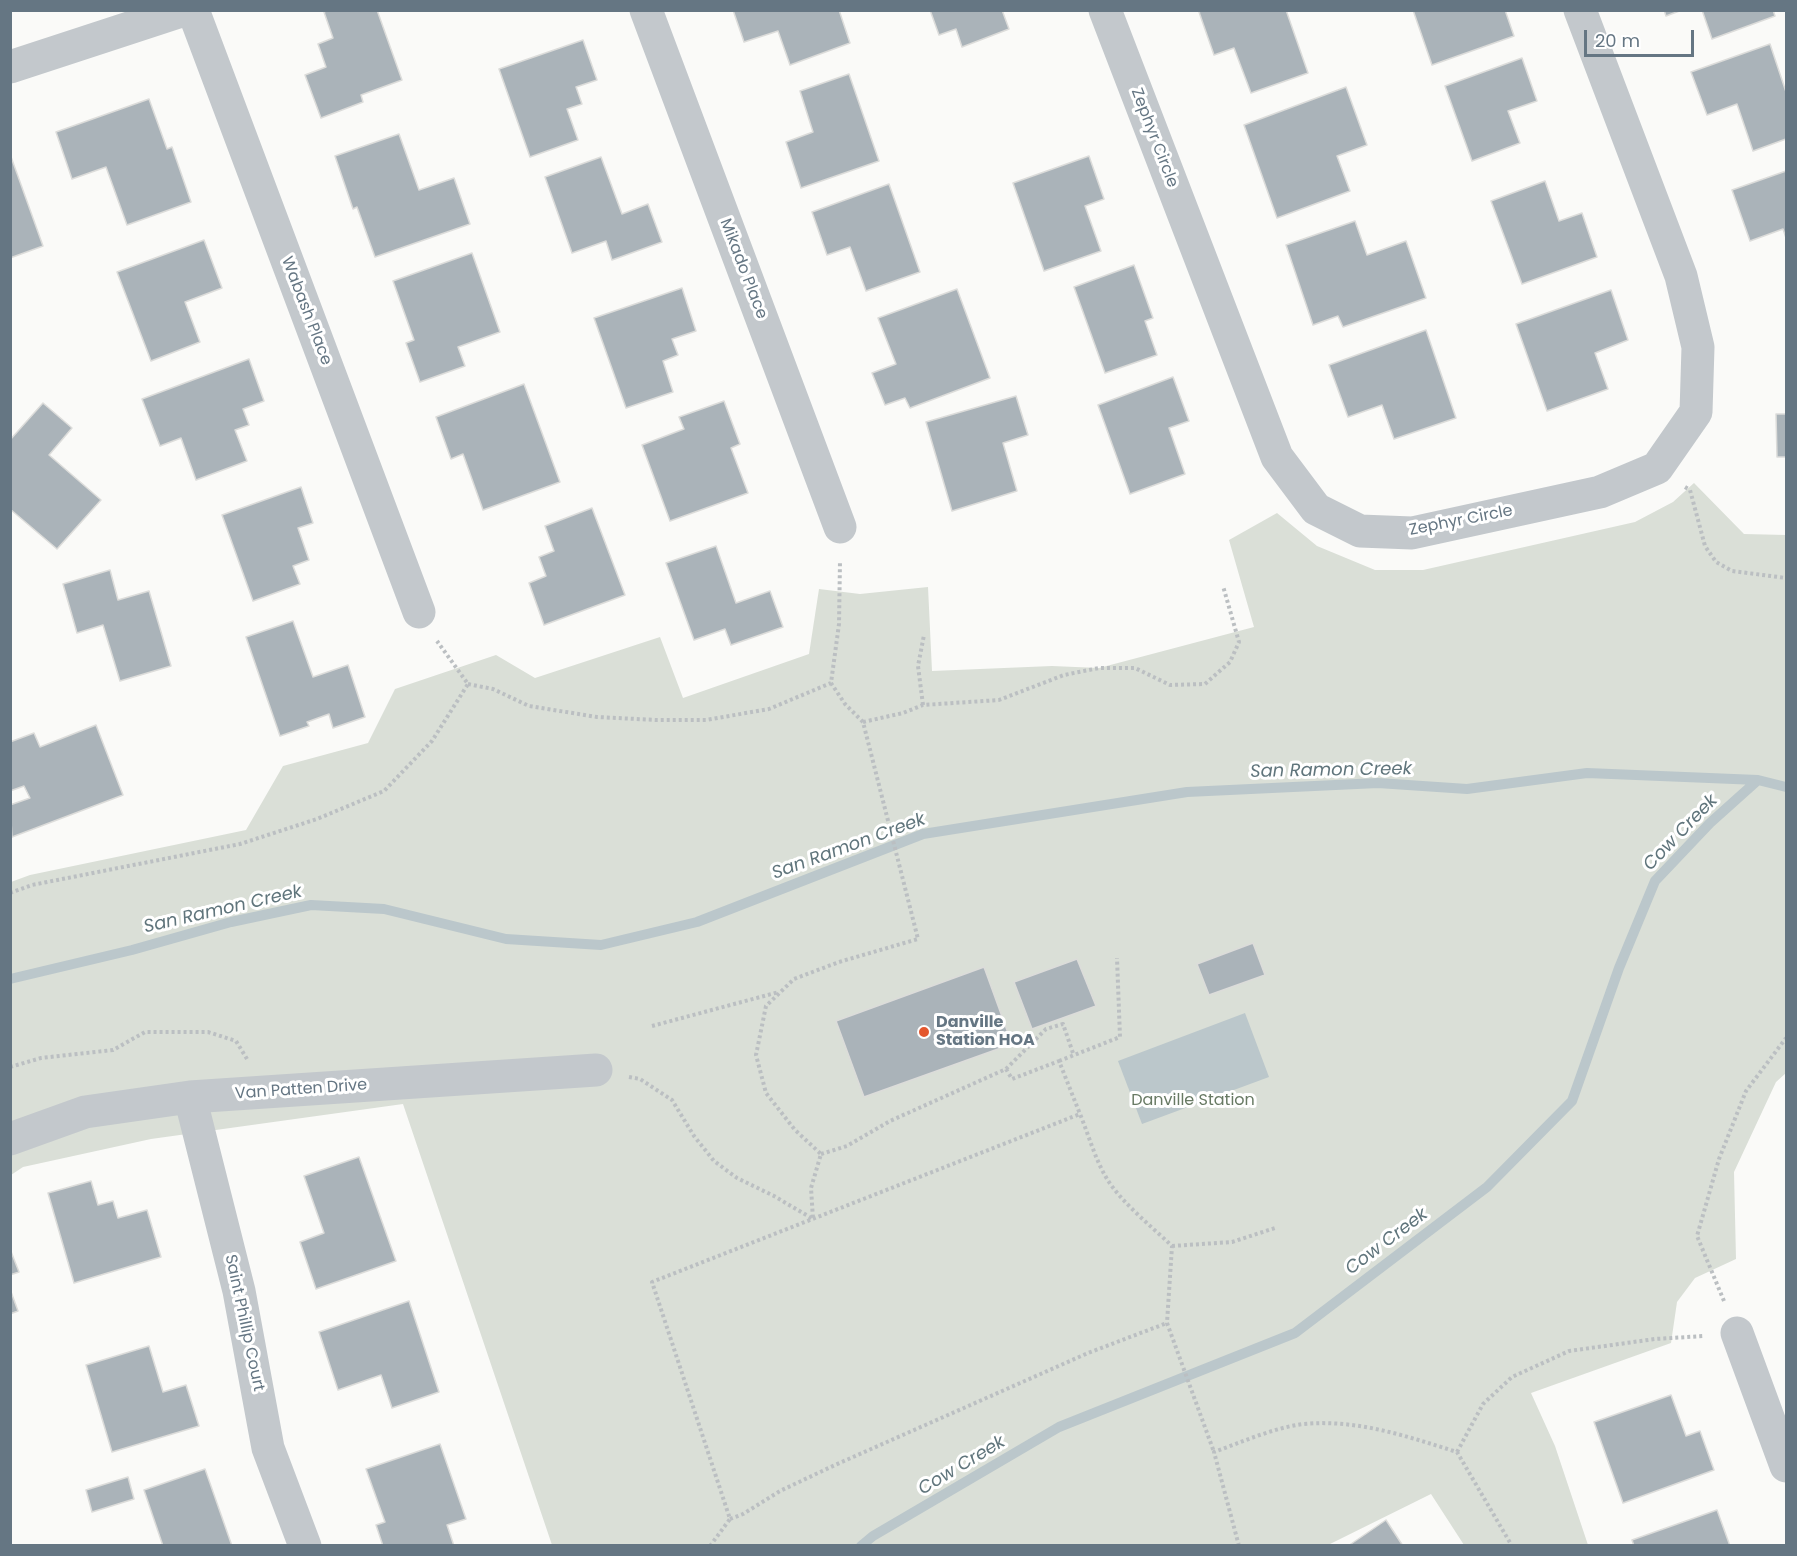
<!DOCTYPE html>
<style>
body{margin:0}
#map{position:relative;width:1797px;height:1556px;overflow:hidden;background:#fafaf8;font-family:Poppins,sans-serif}
canvas{display:block}
.frame{position:absolute;inset:0;border:12px solid #657683;pointer-events:none}
.scale{position:absolute;left:1584px;top:30px;width:110px;height:27px;box-sizing:border-box;border:3px solid #657683;border-top:0;padding-left:8px;font-size:18px;line-height:21px;white-space:nowrap;color:#657683;-webkit-text-stroke:4px #fff;paint-order:stroke}
</style>
<div id="map">
<canvas width="1797" height="1556"></canvas>
<div class="frame"></div>
<div class="scale">20 m</div>
</div>
<script>
const c = document.querySelector('canvas').getContext('2d');
c.lineJoin = 'round';
function paint(path, color) { c.fillStyle = color; c.fill(path, 'evenodd'); }
function trace(path, color, width, dash) { c.strokeStyle = color; c.lineWidth = width; c.lineCap = dash ? 'butt' : 'round'; c.setLineDash(dash || []); c.stroke(path); }
function write(font, color, halo, rows, align = 'center') {
  c.font = font + ' Poppins,sans-serif'; c.lineWidth = 6; c.setLineDash([]); c.textBaseline = 'middle'; c.strokeStyle = halo; c.fillStyle = color; for (const [text, x, y, turn = 0] of rows) {
    c.save(); c.translate(x, y); c.rotate((+turn || 0) * Math.PI / 180); c.textAlign = isNaN(turn) ? turn : align; if (halo) c.strokeText(text, 0, 0); c.fillText(text, 0, 0); c.restore();
  }
}
paint(new Path2D(`
 M1694,483l50,51 42,1v538l-10,9 -42,90 2,87 -41,19 -18,24 -6,41 -140,50 24,53 33,99h-124l-33,-51 -103,51h-776l-149,-441 -252,35 -128,28 -12,8v-293l19,-7 216,-45 37,-64 85,-23 27,-54 101,-34 39,23 125,-41 23,61 126,-44 10,-65 41,5 68,-7 4,84 120,-5 47,2 155,-41 -25,-87 48,-27 40,33 58,24h48l212,-48 38,-20z`), '#dadfd7');
paint(new Path2D(`
 M1245,1013l24,64 -127,47 -24,-63z`), '#bbc7cb');
trace(new Path2D(`
 M10,979l122,-29 99,-28 80,-17 73,4 122,30 95,6 96,-23 226,-88 264,-42 191,-9 89,6 120,-16 171,7 28,7
 M861,1546l12,-10 186,-109 236,-94 192,-146 85,-86 47,-133 36,-87 55,-58 48,-43`), '#bbc7cb', 10);
const building = new Path2D(`
 M329,10h48l25,70 -41,15 2,7 -42,16 -16,-43 21,-8 -8,-23 15,-6 -9,-26z
 M733,10h106l11,33 -60,22 -12,-34 -34,11z
 M930,10h72l7,19 -47,18 -6,-18 -17,6z
 M1203,10h83l22,63 -57,20 -17,-45 -20,7 -15,-43z
 M1413,10h92l9,26 -82,29z
 M1664,10h18l-16,6z
 M1702,10h71l2,6 -63,23z
 M583,40l14,40 -21,7 6,17 -15,5 11,31 -48,17 -31,-88z
 M1770,44l16,48v47l-33,12 -16,-47 -30,11 -16,-43z
 M1522,58l15,43 -29,10 12,32 -48,18 -27,-75z
 M849,74l30,87 -78,27 -15,-46 27,-10 -13,-41z
 M1346,87l21,58 -30,11 13,35 -73,27 -33,-93z
 M149,99l18,50 5,-2 19,55 -64,23 -21,-58 -34,12 -16,-47z
 M399,134l20,56 35,-12 16,46 -95,33 -18,-50 -4,2 -18,-53z
 M10,154l33,92 -33,12z
 M1089,156l15,43 -19,7 16,45 -57,20 -31,-88z
 M601,157l21,57 26,-10 14,38 -50,18 -6,-19 -34,12 -27,-76z
 M1786,171v67l-3,-9 -33,12 -18,-51z
 M1545,181l14,40 23,-8 15,44 -75,27 -31,-83z
 M889,184l31,88 -54,19 -16,-44 -23,8 -15,-43z
 M1355,221l12,34 39,-14 20,57 -83,29 -5,-11 -25,9 -27,-80z
 M204,240l18,48 -37,14 15,40 -49,19 -34,-89z
 M472,253l28,79 -42,15 7,19 -45,16 -14,-39 8,-3 -21,-59z
 M1134,265l19,53 -8,3 12,34 -52,18 -31,-86z
 M682,288l14,43 -24,8 6,16 -15,6 10,31 -47,16 -32,-90z
 M957,289l33,89 -80,30 -5,-10 -20,7 -13,-32 24,-9 -18,-46z
 M1611,290l17,50 -33,13 13,36 -61,22 -31,-87z
 M1426,330l30,88 -62,21 -12,-34 -34,12 -19,-52z
 M249,359l15,42 -21,8 6,16 -14,5 12,31 -51,19 -15,-42 -21,8 -18,-47z
 M1173,377l16,44 -20,7 16,46 -55,20 -32,-89z
 M524,384l36,98 -77,28 -20,-56 -12,5 -15,-42z
 M1016,396l12,39 -25,8 14,48 -65,20 -26,-89z
 M724,401l16,43 -9,4 17,45 -78,28 -28,-76 42,-16 -5,-12z
 M43,403l29,25 -23,27 52,45 -44,49 -47,-40v-69z
 M1776,414h10v43h-9z
 M301,487l12,36 -15,5 11,32 -16,6 7,18 -47,17 -31,-86z
 M592,508l33,87 -81,30 -15,-42 17,-7 -7,-19 15,-6 -9,-25z
 M716,546l20,57 34,-12 13,36 -52,18 -6,-16 -31,11 -28,-77z
 M110,570l8,30 31,-9 22,75 -51,15 -17,-56 -26,8 -14,-49z
 M293,621l20,56 35,-12 17,52 -32,11 -4,-14 -22,8 2,4 -29,10 -34,-99z
 M96,725l27,70 -111,42 -2,-32 20,-7 -6,-12 -14,5v-49l24,-9 6,14z
 M1253,943l12,32 -56,20 -12,-31z
 M1077,959l19,47 -64,23 -18,-47z
 M984,967l28,77 -148,53 -28,-76z
 M359,1157l37,104 -80,28 -16,-47 24,-9 -20,-57z
 M91,1181l7,24 15,-4 5,17 29,-8 14,47 -87,26 -26,-90z
 M10,1249l9,23 -9,3z
 M10,1289l8,22 -8,3z
 M409,1301l30,91 -47,16 -11,-33 -43,15 -19,-58z
 M149,1346l14,46 23,-7 13,41 -87,26 -26,-87z
 M1671,1395l15,41 14,-5 14,39 -91,33 -29,-81z
 M440,1444l26,75 -19,6 7,21h-71l-7,-21 9,-3 -19,-53z
 M205,1469l27,77h-69l-19,-56z
 M128,1477l6,22 -42,13 -6,-22z
 M1717,1510l13,36h-96l-2,-6z
 M1386,1520l17,26h-55z`);
paint(building, '#aab3b9');
trace(building, '#dcdcda', 1.5);
trace(new Path2D(`
 M1685,487l5,3 15,56 11,16 16,9 54,7
 M468,684l25,5 36,17 68,11 60,3h49l63,-11 62,-26
 M923,705l-5,-39 6,-31
 M863,722l40,-9 20,-8 76,-5 65,-25 35,-7h36l35,17 35,-1 25,-22 9,-20 -16,-56
 M10,893l22,-8 208,-41 77,-25 67,-28 48,-50 36,-57 -31,-43
 M652,1026l127,-34
 M1059,1061l61,-24 -3,-79
 M10,1067l31,-9 72,-8 32,-18h63l28,9 11,18
 M1006,1069l6,10 47,-18 21,53
 M629,1077l11,2 32,21 22,36 20,25 23,17 37,18 39,23 -2,-31 10,-34 -26,-24 -29,-37 -10,-38 10,-49 28,-27 45,-17 79,-23 -55,-217 -18,-18 -14,-21 8,-59 1,-63
 M821,1154l26,-8 43,-25 116,-52 40,-40 17,-5 11,32
 M1172,1246l60,-4 43,-14
 M1724,1301l-27,-65 22,-77 27,-68 40,-53
 M1457,1452l26,-48 29,-27 57,-26 86,-12 49,-3
 M730,1519l13,-5 37,-23 55,-26 253,-112 79,-30
 M710,1546l20,-27 -78,-237 428,-168c9,22 15,45 27,65 15,24 44,47 65,67l-5,77 47,129
 M1239,1546l-25,-94c28,-10 59,-24 89,-28 54,-5 103,12 154,28l55,94`), '#bbbfc2', 4, [3, 3]);
trace(new Path2D(`
 M193,10l226,602
 M646,10l194,517
 M1105,10l172,447 39,52 44,22 52,2 188,-41 57,-24 39,-56 2,-65 -17,-71 -101,-266
 M10,67l174,-57
 M190,1097l49,194 29,157 37,98
 M10,1139l75,-27 105,-15 406,-27
 M1737,1333l49,133`), '#c3c8cc', 33);
for (const [x, y, r, color] of [
 [924,1032,6,"#e4572e"]
]) { const dot = new Path2D(); dot.arc(x, y, r, 0, 2 * Math.PI); c.fillStyle = color; c.fill(dot); trace(dot, '#fff', 2); }
write('16px', '#657683', '#fff', [
 ["Zephyr Circle",1154,138,69],
 ["Mikado Place",743,269,69],
 ["Wabash Place",306,311,69],
 ["Zephyr Circle",1461,521,-11],
 ["Van Patten Drive",301,1090,-4],
 ["Saint Phillip Court",244,1323,78]
]);
write('bold 16px', '#657683', '#fff', [
 ["Danville",936,1023],
 ["Station HOA",936,1041]
], 'left');
write('16px', '#687a64', '#fff', [
 ["Danville Station",1193,1101]
]);
write('italic 18px', '#60757c', '#fff', [
 ["San Ramon Creek",1331,771,-1],
 ["Cow Creek",1681,833,-46],
 ["San Ramon Creek",849,847,-20],
 ["San Ramon Creek",223,910,-13],
 ["Cow Creek",1387,1242,-37],
 ["Cow Creek",962,1466,-31]
]);
</script>
